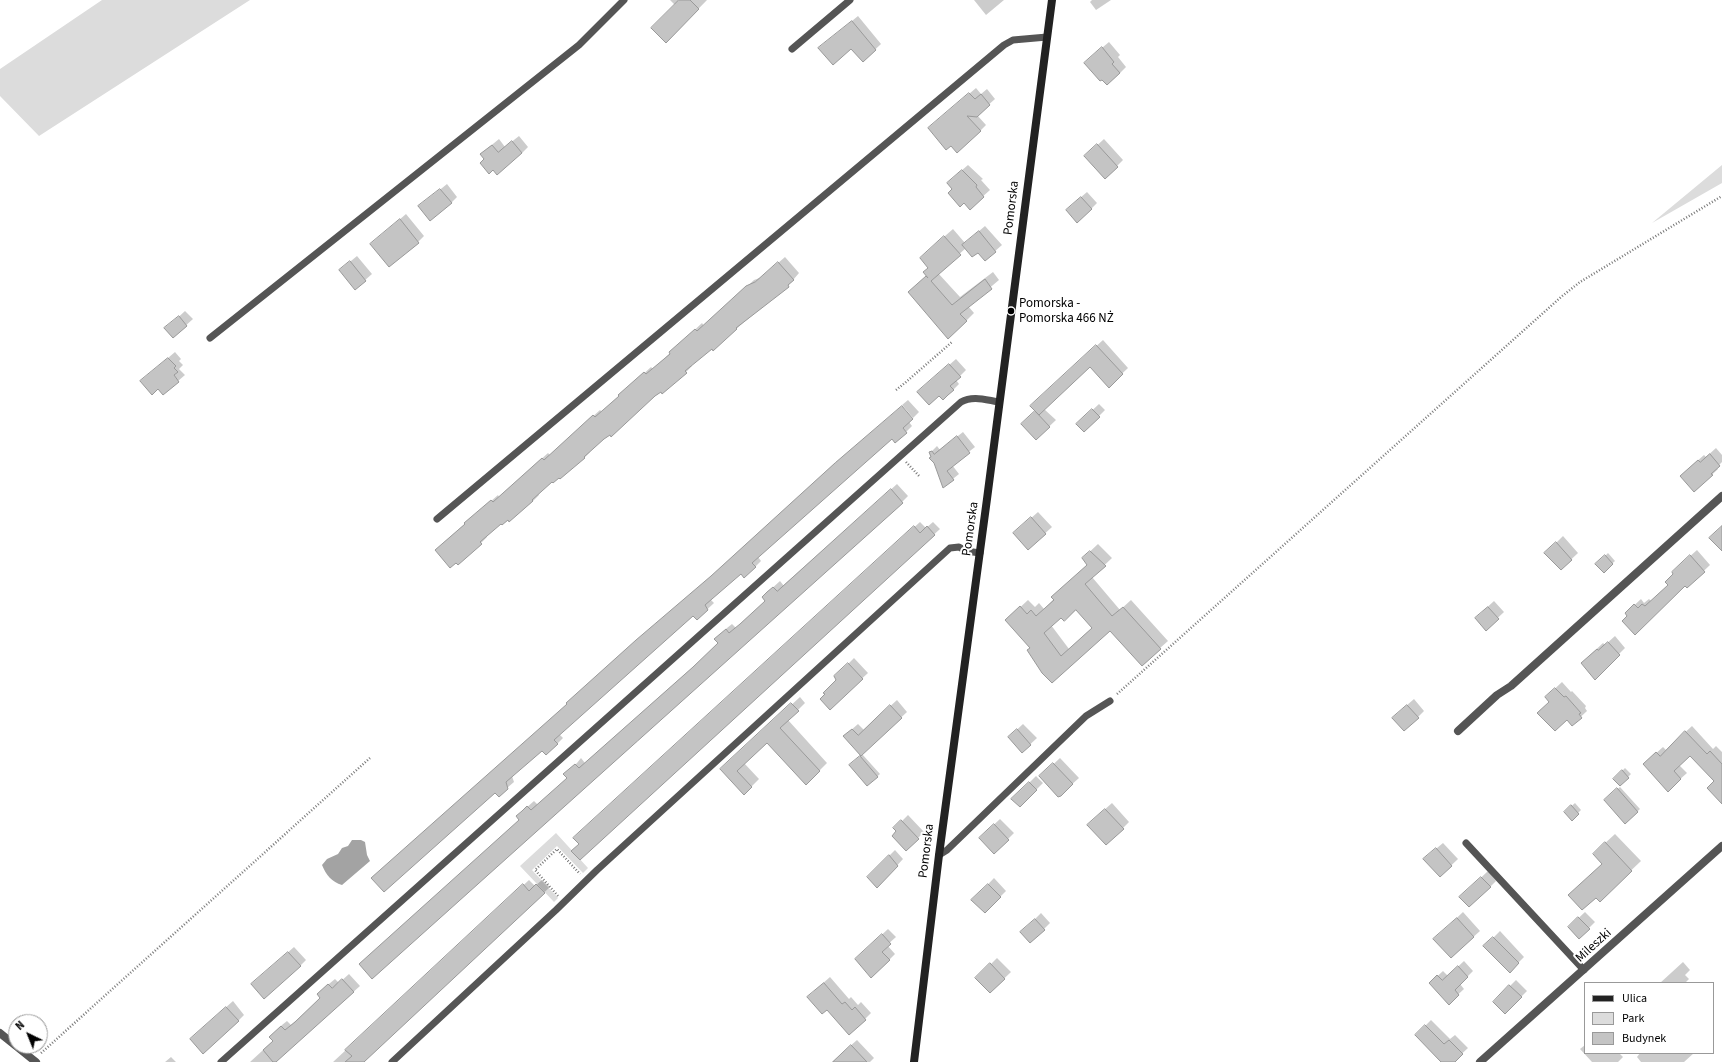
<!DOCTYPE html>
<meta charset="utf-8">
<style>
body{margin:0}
#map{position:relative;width:1722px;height:1062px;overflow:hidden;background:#fff;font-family:"Source Sans 3",sans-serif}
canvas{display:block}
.legend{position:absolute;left:1584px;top:982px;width:130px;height:72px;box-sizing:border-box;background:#fff;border:1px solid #999;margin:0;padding:5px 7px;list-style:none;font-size:12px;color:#000}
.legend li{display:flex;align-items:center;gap:8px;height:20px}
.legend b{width:20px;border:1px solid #999}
.north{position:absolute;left:8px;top:1014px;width:40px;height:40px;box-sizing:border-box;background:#fff;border:1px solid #999;border-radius:50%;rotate:317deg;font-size:11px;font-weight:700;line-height:16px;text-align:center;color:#000}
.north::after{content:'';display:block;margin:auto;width:14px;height:18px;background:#000;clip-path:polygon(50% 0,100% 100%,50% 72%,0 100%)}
</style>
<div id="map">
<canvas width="1722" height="1062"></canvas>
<ul class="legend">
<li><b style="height:5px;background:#222"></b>Ulica</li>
<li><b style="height:11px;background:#dcdcdc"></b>Park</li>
<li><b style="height:11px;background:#c4c4c4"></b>Budynek</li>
</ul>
<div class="north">N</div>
</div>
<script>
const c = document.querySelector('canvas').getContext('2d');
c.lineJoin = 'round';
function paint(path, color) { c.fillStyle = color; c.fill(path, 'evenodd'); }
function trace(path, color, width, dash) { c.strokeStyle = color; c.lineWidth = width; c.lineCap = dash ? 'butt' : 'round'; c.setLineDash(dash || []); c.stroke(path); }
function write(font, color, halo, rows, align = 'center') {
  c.font = font + ' "Source Sans 3",sans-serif'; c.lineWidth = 4; c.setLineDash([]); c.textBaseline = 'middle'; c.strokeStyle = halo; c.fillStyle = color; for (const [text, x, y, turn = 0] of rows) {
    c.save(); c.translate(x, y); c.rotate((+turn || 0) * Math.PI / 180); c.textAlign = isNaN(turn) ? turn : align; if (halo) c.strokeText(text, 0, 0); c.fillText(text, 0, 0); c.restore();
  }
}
paint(new Path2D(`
 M102,0h148l-211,136 -39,-40v-27z
 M1722,165v18l-70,40z
 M556,833l32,35 -5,5 -26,-27 -25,24 26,28 -4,4 -34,-36z`), '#dcdcdc');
paint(new Path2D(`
 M352,840h9l4,2 2,13 3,6 -28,24c-10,-3 -16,-10 -20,-20l5,-6 11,-5 4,-6 6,-2z`), '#a3a3a3');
paint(new Path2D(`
 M670,0h37l-41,42 9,-37z
 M974,0h30l-18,15z
 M1092,0h19l-15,10 -6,-8z
 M858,16l23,28 -18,17 -12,-14 -26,-4z
 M1109,42l11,13 -2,2 8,10 -6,6 -29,-16z
 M976,88l5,6 6,-5 8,10 -18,16 9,10 -6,6 -29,14 -15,-23z
 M519,136l9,11 -6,6 -37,6 3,-11 11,-9 6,8z
 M1104,139l19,21 -6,6 -25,-16z
 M968,165l15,14 -2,1 9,10 -20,18 -16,-19v-12z
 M447,184l10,13 -6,6 -25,-2z
 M1087,192l10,11 -6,6 -18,-5z
 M406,214l18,22 -6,6 -47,2z
 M985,226l17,19 -17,15 -7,-9 -12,-3 -28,25 22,24 33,-25 6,8 -31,26 6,7 -8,8 -49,-36 10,-9 2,-9v-17l24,-21 12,14z
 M357,256l15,18 -17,15 -15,-19z
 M785,257l14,16 -11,13 -45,37 -29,26 -2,-2 -21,18 1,1 -6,6 -25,19 -72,60 1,1 -6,6 -32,22 -14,13 1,2 -6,6 -24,20 -1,-2 -7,4 -15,13 1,1 -6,6 -23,20 -16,-19 56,-49 1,2 49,-44 2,2 50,-45 2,2 49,-45 2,2 49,-46 2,3 50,-46 8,-3z
 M185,311l8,8 -20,18 -1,-14z
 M1103,340l25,28 -19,18 -18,-21 -47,44 12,11 -20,19 -14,-15 14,-13 1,-11z
 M175,352l6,7 -2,2 4,4 -4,4 6,6 -22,19 -15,-19z
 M956,359l10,11 -10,10 3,4 -6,6 -14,4 -14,-8z
 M908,400l11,12 -6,6 -11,-13z
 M1099,404l6,6 -6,6 -15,2z
 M901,407l11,12 -3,3 3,4 -6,6 -11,10 -3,-5 -134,120 3,4 -6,6 -14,5 -31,27 4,4 -17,16 -4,-5 -134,120 4,4 -6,6 -14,5 -31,27 2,6 -7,6 -12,4 223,-222 124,-113z
 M963,432l12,15 -23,18 7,9 -15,12 -13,-34 6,-6 3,4z
 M1716,448l6,7v7l-6,6 2,1 -23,22 -8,-21 17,-15 2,2z
 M897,484l11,12 -6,6 -381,318 -4,-4 17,-15 4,4 30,-27 -3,-4 12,-11 4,-5 4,5 115,-102 19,-18 -3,-4 11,-11 5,-4 4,4 30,-27 3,-10 11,-10 4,5z
 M1038,512l14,15 -24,22 -7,-22z
 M920,522l6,6 7,-6 7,7 -360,330v-27z
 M1563,536l15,17 -17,16 -15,-16z
 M1098,544l14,14 -20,19 28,33 11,-10 37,41 -26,23 -32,-35 -58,53 -21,-35 -17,-34 14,-13 7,7 4,-4 5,6 44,-45 -5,-6zM1076,608l17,19 -24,22 -18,-24 10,-9z
 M1697,550l13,15 -23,22 -2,-2 -57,31 -2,-3 15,-14 3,4 5,-4 2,2 18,-16 10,-19z
 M1608,553l7,8 -11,10 -7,-7z
 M1494,601l10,11 -18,17 -4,-17z
 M1615,636l10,12 -30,30 -7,-21 15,-14 2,2z
 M854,658l14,15 -38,35 11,-37z
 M1562,682l9,10 1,-1 14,15 -1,2 2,3 -15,14 -26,-28z
 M800,697l5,6 -17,17 39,43 -21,21 -39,-43 -23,22 15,16 -15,15 -15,-32z
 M1414,699l10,12 -6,6 -19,-5z
 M897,700l10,12 -45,42 18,20 -13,11 -17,-20 12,-10 -12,-24 8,-7 6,6z
 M1023,724l14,14 -15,14 -13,-15z
 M1692,726l21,23 3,-3 6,6v51l-6,-23 -26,-26 -11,11 8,8 -19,17 -24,-26 19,-17 3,3z
 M1060,758l19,20 -19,17 -19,-19z
 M1625,768l6,6 -11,11 -6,-6z
 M1036,776l7,7 -23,23 -7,-7z
 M1620,787l20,22 -15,14 -20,-23z
 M1112,803l17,19 -6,6 -29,-9z
 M1575,803l6,7 -9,9 -7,-7z
 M908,815l16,17 -18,18 -11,-22z
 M1000,819l14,14 -20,20 -8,-21z
 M1615,834l26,27 -41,39 3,-55z
 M1443,843l15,16 -18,17 -9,-23z
 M895,850l8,9 -20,22 -15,-4z
 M1488,871l8,10 -6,6 -23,4z
 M994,878l12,13 -21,21 -12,-12z
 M529,880l6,6 7,-6 8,7 -188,175h-29z
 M1463,912l17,19 -29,26 -10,-24z
 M1585,912l10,10 -16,16 -10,-11z
 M1041,913l9,10 -19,19 -3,-16z
 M888,929l8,8 -9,8 8,9 -6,6 -27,-7z
 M1500,931l24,26 -14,14 -25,-25z
 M294,947l12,13 -6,6 -41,12z
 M997,958l14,14 -21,20 -13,-14z
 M1464,961l9,10 -13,13 4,5 -15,14 -19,-20 13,-12 5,5z
 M1683,962l7,8 -5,5 4,4 -4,4h-25z
 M349,974l11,12 -85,76h-25l24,-22 -3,-3 11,-12 5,-4 4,4 30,-27 3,-10 11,-9 4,4z
 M830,977l19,22 2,-2 7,8 3,-3 10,11 -6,6 -38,-11 -13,-17z
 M1516,980l11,11 -22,22 -11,-11z
 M233,1001l11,14 -6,6 -41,12z
 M1431,1020l19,19 5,-4 13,13 -15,14h-10l-27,-27z
 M857,1040l17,18 -4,4h-38z
 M1585,1045v8h34l4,4 -5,5h-26l-12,-13z
 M1640,1053h54l-10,9h-43l-4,-5z
 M171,1057l5,5h-11z`), '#0003');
const building = new Path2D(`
 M679,0h11l9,9 -33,34 -15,-15z
 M852,21l24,29 -13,12 -12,-13 -18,16 -15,-17z
 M1102,47l12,15 -2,2 8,9 -13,12 -5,-5 -2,1 -16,-18z
 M969,93l6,6 6,-5 9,11 -13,12 -10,-1 14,15 -24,22 -6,-7 -5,4 -18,-22z
 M512,141l10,12 -25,22 -4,-5 -4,4 -9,-11 4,-4 -4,-5 12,-9 6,7z
 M1097,144l21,23 -13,12 -21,-23z
 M962,170l15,15 -1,2 8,10 -14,13 -6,-7 -4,4 -12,-14 4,-4 -5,-6z
 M440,189l12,14 -22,18 -12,-15z
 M1081,197l11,12 -15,14 -11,-13z
 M400,219l19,24 -30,24 -19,-23z
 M979,231l17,21 -11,9 -7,-8 -6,4 -10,-12z
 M944,236l17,19 -30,26 21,24 33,-26 7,10 -32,25 7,7 -19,18 -40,-47 18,-16 2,2 -5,-6 5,-4 -8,-10z
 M350,261l16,20 -11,9 -16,-20z
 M778,262l16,18 -6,5 1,2 -53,41 1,1 -24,22 -1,-2 -27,22 2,2 -25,21 -1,-2 -6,4 -44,41 -1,-2 -6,4 -20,18 1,1 -25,21 -1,-1 -6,5 -1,-1 -20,18 1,1 -24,21 -1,-2 -6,5 -1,-1 -21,18 2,2 -24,21 -2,-2 -6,5 -15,-18 30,-26 -1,-1 27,-23 2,2 49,-44 2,2 49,-45 2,2 24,-21 -1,-1 26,-23 2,2 24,-20 -1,-2 26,-23 2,2 49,-45 9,-4z
 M179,316l8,10 -14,12 -9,-10z
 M1096,345l27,29 -14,14 -19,-21 -51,48 -9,-9z
 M168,358l8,8 -2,2 4,4 -4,3 5,7 -16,13 -5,-6 -6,6 -12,-14z
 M949,364l12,13 -11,9 4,4 -6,5 -5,5 -4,-4 -10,9 -12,-13z
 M902,406l11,13 -10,9 4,5 -12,10 -3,-4 -140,124 4,4 -12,11 -3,-4 -36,31 3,5 -11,10 -4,-4 -139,124 4,4 -12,11 -4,-4 -36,31 2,7 -9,8 -4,-4 -111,99 -13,-14 196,-174 -1,-1 70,-63 75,-64 124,-113z
 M1092,409l8,8 -16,15 -8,-8z
 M1035,411l15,16 -14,13 -15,-16z
 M957,436l13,17 -23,18 7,9 -11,8 -9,-25 -5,-5 2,-1 -2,-5 3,-1 2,3z
 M1710,454l10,12 -9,8 2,1 -19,17 -14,-16 18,-16 2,2z
 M891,489l12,14 -531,476 -13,-15 160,-144 -3,-4 6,-5 5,-5 4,4 36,-32 -4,-4 12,-10 4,4 114,-101 25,-24 -4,-4 12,-10 3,4 11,-9 25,-23 -3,-4 5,-5 6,-5 4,4z
 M1031,517l15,17 -18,16 -15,-17z
 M914,526l6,7 7,-7 8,9 -355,325 -9,-9 8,-7 -6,-6z
 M1722,526v25l-13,-13z
 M1556,542l16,18 -11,10 -17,-17z
 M1090,551l16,15 -21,18 27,32 11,-9 38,42 -19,17 -32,-35 -58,52 -10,-10 -15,-23 3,-2 -25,-28 15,-14 7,8 4,-4 5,6 18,-16 -3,-3 36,-32 -5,-7zM1076,610l16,18 -31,28 -17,-23 17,-15 3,3z
 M1605,555l8,9 -9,9 -9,-9z
 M1690,555l15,17 -18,16 -2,-2 -50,49 -13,-14 5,-5 -2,-3 9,-9 4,4 4,-4 3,2 23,-21 -3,-3 8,-8 -1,-2z
 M1488,607l11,12 -13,12 -11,-13z
 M1608,642l12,13 -25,25 -14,-17 16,-14 1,1z
 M848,663l15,16 -33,31 -10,-11 5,-5 -2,-1 13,-13 -2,-4z
 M1555,688l9,9 2,-1 15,17 -2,1 3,4 -10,8 -5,-6 -12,11 -18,-18 12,-11 -4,-5z
 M791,703l8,8 -19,17 40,43 -14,14 -39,-42 -30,28 15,16 -8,8 -24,-26z
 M890,705l12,13 -41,38 -18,-20 9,-7 6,6z
 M1407,705l12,13 -15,13 -12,-13z
 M1017,729l14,16 -9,8 -14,-16z
 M1685,731l22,23 3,-3 12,13v40l-15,-16 7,-7 -24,-25 -16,15 7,8 -13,13 -25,-28 13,-12 4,4z
 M860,756l18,21 -11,9 -18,-21z
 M1053,763l20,21 -12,12 -3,1 -19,-21z
 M1622,770l7,8 -9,8 -7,-7z
 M1029,782l8,8 -17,17 -9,-8z
 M1617,788l21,24 -13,12 -21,-24z
 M1571,805l8,9 -7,7 -8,-9z
 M1105,809l19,20 -18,16 -19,-20z
 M901,820l18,19 -13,12 -14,-15 4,-5 -3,-3z
 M994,824l15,16 -15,14 -15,-16z
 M1605,842l27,29 -32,31 -4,-4 -14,12 -14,-15 34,-31 -9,-10z
 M1436,848l16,18 -12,11 -17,-18z
 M889,855l9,11 -21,22 -10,-11z
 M1481,877l10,10 -22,20 -10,-10z
 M523,884l6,7 7,-7 9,9 -181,169h-19l7,-6 -7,-6z
 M988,884l13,13 -16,16 -14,-13z
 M1578,917l12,12 -11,10 -11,-12z
 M1457,918l17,19 -23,21 -18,-19z
 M1035,919l10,11 -15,13 -10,-11z
 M882,934l9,10 -9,8 8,8 -19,18 -16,-19z
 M1493,937l26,26 -9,10 -27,-27z
 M288,952l13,14 -37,33 -13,-15z
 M990,963l15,16 -15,14 -15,-15z
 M1458,966l10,11 -13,13 4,5 -10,10 -20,-22 8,-8 5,5z
 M342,979l12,13 -78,70h-3l-10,-12 10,-9 -4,-4 12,-11 4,4 10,-8 25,-24 -3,-4 11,-10 4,4z
 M824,983l18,21 3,-2 7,8 3,-3 11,13 -17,15 -22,-25 -5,4 -15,-17z
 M1509,985l13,12 -17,17 -12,-12z
 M226,1007l13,14 -36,33 -13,-15z
 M1425,1025l19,19 5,-4 14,14 -8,8h-14l-26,-27z
 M851,1045l16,17h-34z`);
paint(building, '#c4c4c4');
trace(building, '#999', 1);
trace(new Path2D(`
 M896,390l10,-8 46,-40
 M906,462l14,15
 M1117,694l444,-397 19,-15 142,-86
 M558,896l-23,-26 22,-21 23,25
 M41,1053l329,-295`), '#777', 2.5, [1, 2]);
trace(new Path2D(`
 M792,49l58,-49
 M210,338l369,-293 45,-45
 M437,519l567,-474 9,-5 34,-3
 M1466,843l118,127
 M939,855l8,-5 139,-134 24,-15
 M221,1062l740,-660c12,-7 25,-2 38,0
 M392,1062l164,-152 41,-40 353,-322 9,-1 7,4 14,2`), '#555', 7);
trace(new Path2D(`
 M1458,731l39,-36 14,-9 211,-190
 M0,1033l16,13
 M16,1046l20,16
 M1480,1062l242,-216`), '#555', 8);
trace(new Path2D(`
 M914,1062l25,-207 48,-356 65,-499`), '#222', 8);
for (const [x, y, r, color] of [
 [1011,311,4,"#000"]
]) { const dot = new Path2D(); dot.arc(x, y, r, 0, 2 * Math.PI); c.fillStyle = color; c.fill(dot); trace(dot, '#fff', 1.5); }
write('13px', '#000', '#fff', [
 ["Pomorska",1012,208,-83],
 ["Pomorska",971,529,-82],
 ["Pomorska",927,851,-83],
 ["Mileszki",1594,946,-42]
]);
write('13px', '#000', '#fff', [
 ["Pomorska -",1019,304],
 ["Pomorska 466 NŻ",1019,319]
], 'left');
</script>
